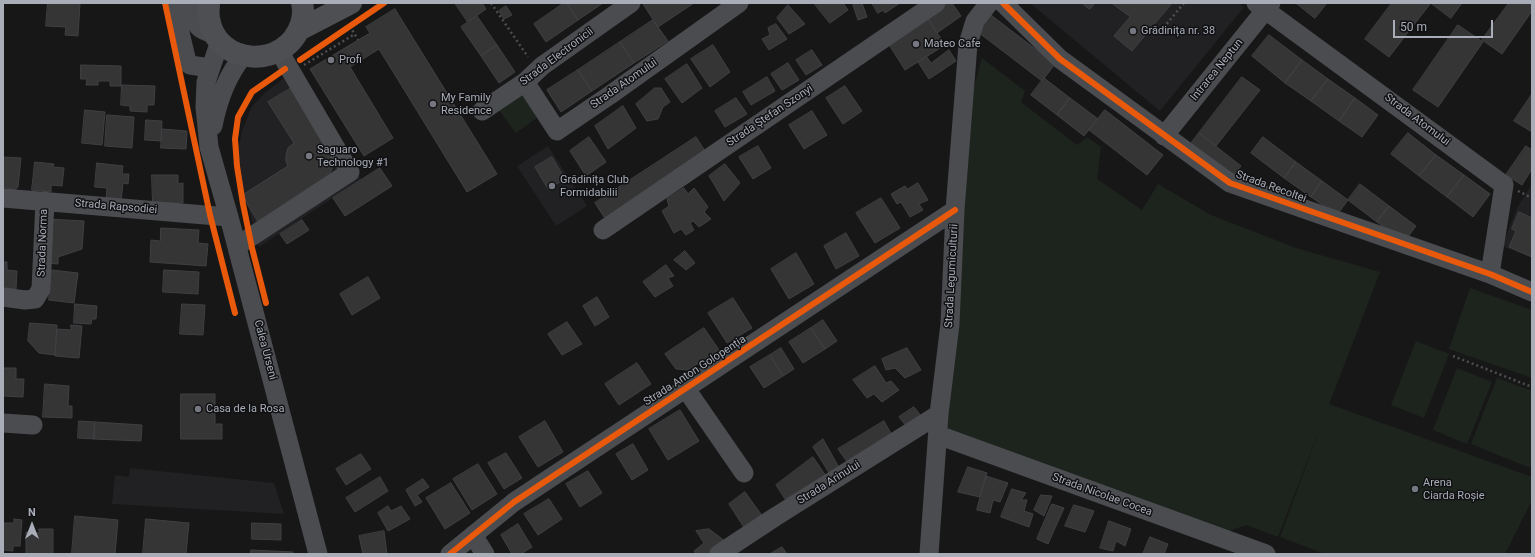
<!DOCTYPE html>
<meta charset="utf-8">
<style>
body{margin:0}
#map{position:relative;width:1535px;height:557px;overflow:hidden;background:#171717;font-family:Roboto,sans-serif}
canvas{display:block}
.frame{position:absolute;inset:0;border:4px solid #a8adb8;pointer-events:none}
.north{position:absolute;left:12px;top:505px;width:40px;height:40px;-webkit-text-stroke:3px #111113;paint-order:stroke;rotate:0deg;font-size:11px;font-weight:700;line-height:16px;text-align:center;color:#a8adb8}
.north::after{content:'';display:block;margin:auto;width:14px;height:18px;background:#a8adb8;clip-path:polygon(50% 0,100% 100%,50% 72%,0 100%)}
.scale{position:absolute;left:1393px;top:20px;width:100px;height:18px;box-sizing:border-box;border:2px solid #a8adb8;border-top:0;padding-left:5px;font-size:12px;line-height:14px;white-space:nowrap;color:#a8adb8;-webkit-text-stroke:3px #111113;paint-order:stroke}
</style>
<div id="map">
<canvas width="1535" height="557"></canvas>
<div class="frame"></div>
<div class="north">N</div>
<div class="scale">50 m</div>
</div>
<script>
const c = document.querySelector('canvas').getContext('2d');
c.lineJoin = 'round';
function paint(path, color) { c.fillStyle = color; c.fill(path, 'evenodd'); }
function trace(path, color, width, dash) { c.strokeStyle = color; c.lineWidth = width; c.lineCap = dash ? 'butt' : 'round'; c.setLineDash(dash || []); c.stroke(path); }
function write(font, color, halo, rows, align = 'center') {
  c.font = font + ' Roboto,sans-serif'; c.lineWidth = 3; c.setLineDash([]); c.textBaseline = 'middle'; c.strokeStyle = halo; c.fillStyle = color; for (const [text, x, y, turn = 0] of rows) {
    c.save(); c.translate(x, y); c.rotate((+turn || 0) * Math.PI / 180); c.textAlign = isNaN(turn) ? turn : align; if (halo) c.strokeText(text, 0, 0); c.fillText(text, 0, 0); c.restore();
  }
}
paint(new Path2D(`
 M1030,3h208l6,4 -84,104z
 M293,71l68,108 -102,68 -19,-72 -2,-25 4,-19 10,-25 14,-14z
 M548,146l39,60 -31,20 -39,-60z
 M1532,184v74l-30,-12 15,-38z
 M130,468l144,15 10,31 -172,-10 3,-29 14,2z`), '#212123');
paint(new Path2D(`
 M982,58l43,33 -4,11 56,43 10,-8 14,10 -4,32 45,31 16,-26 53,31 85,33 84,24 -102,265 -32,-12 -23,8 -277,-104 27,-339z
 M524,92l17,23 -25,18 -17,-23z
 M1470,288l62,22v68l-83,-29z
 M1416,341l33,13 -25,64 -33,-13z
 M1457,368l35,14 -25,62 -34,-14z
 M1497,378l35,13v71l-2,6 -59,-24z
 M1329,404l203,73v23l-27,54h-180l-45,-17z`), '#1d241e');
const building = new Path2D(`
 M48,3h32l-2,33 -13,-1 1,-8 -20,-1z
 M455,3h27l4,6 -18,13z
 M564,3h3l11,17 -32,22 -12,-18z
 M567,3h36l-25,17z
 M645,3h49l-36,24 -15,-23z
 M814,3h29l5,7 -18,13z
 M862,3l5,14 -9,3 -5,-15z
 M872,3h28l-15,10 -2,-3 -5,3z
 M949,3h3l9,13 -24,17 -10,-16z
 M1082,3h13l-5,6z
 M1112,3h60l-40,48 -18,-15 16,-19z
 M1296,3h31l-12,15z
 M1392,3l38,1 -41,53 -24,-18z
 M1431,3h31l-11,15z
 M1509,3h23v8l-30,43 -20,-14z
 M788,5l17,19 -16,10 -12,-16z
 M506,6l6,9 -8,4 -5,-8z
 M395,9l102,165 -30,18 -88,-143 -29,18 43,71 -29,18 -54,-87 60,-36 -4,-6z
 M987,12l68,52 -13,17 -68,-52z
 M477,16l20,29 -16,11 -20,-29z
 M927,17l18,28 -40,25 -17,-27z
 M653,20l15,21 -34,22 -14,-21z
 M776,24l11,15 -18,11 -7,-11 8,-4 -2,-7z
 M1458,25l25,17 -45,65 -25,-17z
 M1269,35l33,25 -17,23 -33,-27z
 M620,42l14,21 -42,28 -14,-21z
 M497,45l18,27 -16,11 -18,-27z
 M713,45l17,27 -20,15 -19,-28z
 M812,50l10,15 -16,10 -10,-15z
 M949,50l7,11 -27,18 -11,-17 8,-6 5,7z
 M1302,60l26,19 -17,22 -26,-18z
 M788,63l11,17 -17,10 -11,-16z
 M687,64l15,24 -20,15 -17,-24z
 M81,65l40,1v20h-11v-5h-12v4h-12l1,-6h-6z
 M578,70l14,21 -31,21 -14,-22z
 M767,77l8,14 -24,14 -8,-13z
 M1242,77l18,13 -44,56 -17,-13z
 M1044,78l26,20 -13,17 -26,-20z
 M1328,79l27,19 -16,23 -28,-20z
 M122,85l33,1 -1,19h-7v7l-17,-1v-5l-9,-1z
 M845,86l17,25 -19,13 -17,-26z
 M293,87l40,70 -1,11 -4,10 -68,47 -14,-23 -2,-8 44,-28 -2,-5v-6l2,-7 6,-5 -26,-41z
 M655,88h6l9,14 -7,5 -5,12 -11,2 -11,-17z
 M1532,94v38l-18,-11z
 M736,98l11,16 -22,13 -10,-16z
 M1070,98l28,21 -14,17 -27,-21z
 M1355,98l23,17 -16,22 -23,-16z
 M623,106l13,22 -28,21 -13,-23z
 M85,110l20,2 -3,33 -20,-2z
 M1105,110l58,45 -16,20 -58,-45z
 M812,111l15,24 -23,14 -15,-24z
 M107,115l27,2 -2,31 -27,-2z
 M146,120l16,1 -1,20 -16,-1z
 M162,129l25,2 -1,18 -25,-1z
 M1199,133l42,33 -10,13 -42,-33z
 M1408,133l28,22 -17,21 -28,-22z
 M589,137l17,25 -20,14 -16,-25z
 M696,137l11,17 -101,66 -11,-17z
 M1263,137l33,25 -12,16 -33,-25z
 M758,146l13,22 -18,11 -14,-22z
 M1526,146l6,4v19l-10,16 -16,-10z
 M1436,155l28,20 -17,22 -28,-21z
 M3,157l18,1 -3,29 -7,6 -3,-5h-5z
 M552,157l13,22 -17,10 -13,-22z
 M35,162l19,2 -1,3 11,1 -2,18 -11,-1v7l-19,-2z
 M1296,162l26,19 -11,16 -27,-19z
 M97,163l26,3 -1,8h7l-1,10 -5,-1 -2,18 -15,-1 1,-12 -12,-1z
 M725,164l15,19 -16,18 -15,-25z
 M380,168l12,18 -47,30 -12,-18z
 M152,175h26v9l5,-1v20h-30z
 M1464,175l26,19 -17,23 -26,-20z
 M1322,181l26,19 -11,15 -26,-18z
 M918,183l10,17 -9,4 4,6 -13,7 -9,-15 -4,2 -6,-10 14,-8 2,3z
 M1360,184l29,22 -12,16 -29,-22z
 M684,188l4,6 6,-6 14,19 -4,5 7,7 -12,8 -6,-6 -3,2 4,7 -8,5 -5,-6 -7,4 -12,-22 7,-5 -2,-7z
 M881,198l19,30 -25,15 -19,-30z
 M1389,206l27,20 -12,16 -27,-20z
 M1519,212l13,6v39l-23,-10 7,-16 -4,-2z
 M48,219l36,2 -2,28 -24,8v7l-12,-1z
 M302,220l7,10 -22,14 -7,-10z
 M161,228l38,2 -1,13 10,1 -2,22 -56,-4 1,-22 9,1z
 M846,233l13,23 -23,13 -12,-23z
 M685,251l10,12 -9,7 -12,-10z
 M796,253l18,31 -25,15 -18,-30z
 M3,262h4v8l10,1 -1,18 -13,-1z
 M666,265l8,11 -6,2 5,8 -18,11 -12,-15z
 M52,270l26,3 -4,30 -25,-3z
 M164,270l35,2 -1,22 -35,-2z
 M368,277l12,21 -28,17 -12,-21z
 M597,297l12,20 -14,9 -12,-20z
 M733,298l19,30 -25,15 -19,-30z
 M75,304l22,2 -1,13h-4l-1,5 -17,-1z
 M182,304l23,1 -2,30 -23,-1z
 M823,320l14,21 -12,8 -14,-21z
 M567,322l15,22 -20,11 -14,-21z
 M30,323l27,2 -2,30 -16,-2 -11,-12z
 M71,325l11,1 -3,32 -24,-2 2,-27 14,1z
 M704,328l15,22 -31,20 -12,-1 -11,-15z
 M811,328l14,21 -22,14 -14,-21z
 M781,348l13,21 -11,7 -13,-21z
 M907,348l14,22 -16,8 -10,-10 -9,2 -4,-11z
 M770,355l13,21 -19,12 -14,-21z
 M637,363l14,21 -32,21 -14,-21z
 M875,366l11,17 5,-2 8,9 -17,12 -8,-8 -7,4 -14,-18z
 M3,368h13v11h8l-1,18 -20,-1z
 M45,384l24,2 -1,20h4v12l-29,-1z
 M181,394h34v30h7v15h-41z
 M914,407l8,10 -15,10 -8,-10z
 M680,410l19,31 -31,19 -19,-31z
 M79,421l16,1 -1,17 -16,-1z
 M545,421l18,31 -25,15 -19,-30z
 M884,421l9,16 -45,26 -10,-14z
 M95,422l47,3 -1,16 -47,-2z
 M823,439l18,32 -10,5 -18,-29z
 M633,444l15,26 -16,10 -16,-26z
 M506,453l16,25 -18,11 -16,-26z
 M361,454l10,15 -25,16 -10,-16z
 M813,457l13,19 -41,23 -9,-14z
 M478,464l19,30 -25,16 -19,-31z
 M968,467l19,6 -7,24 -22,-5z
 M588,471l14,22 -22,14 -14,-23z
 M986,476l22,7 -8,19 -7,-2 -3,13 -13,-3z
 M380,477l8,14 -33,21 -9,-14z
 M423,479l6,8 -12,8 5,7 -7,4 -9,-16z
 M451,483l19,30 -25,16 -19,-31z
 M1012,489l14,4 -5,7h6l-3,11 9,3 -4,13 -28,-10z
 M745,492l18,25 -18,12 -16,-25z
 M1041,495l11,1 -8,20 -10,-6z
 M549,499l13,20 -24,16 -14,-21z
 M1052,504l12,4 -16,36 -11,-5z
 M1074,505l20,6 -9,21 -20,-6z
 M388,506l3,5 10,-5 9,13 -22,12 -10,-18z
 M75,516l43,4 -3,34h-43z
 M14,519l8,1 -2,26h-7v5l-10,-1v-27h11z
 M146,519l43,4 -3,31h-43z
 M1109,521l22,8 -6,17 -9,-5 -3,10 -13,-3z
 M252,523l29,1v16l-29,-1z
 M518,524l14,23 -11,7h-9l-11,-19z
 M39,529h14v25h-27v-22l13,1z
 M709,529l17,13 -17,12h-13l-2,-3 10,-8 -8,-12z
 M384,531l3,23h-24l-4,-18z
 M1150,537l18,7 -4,10h-21z
 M782,547l5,7h-17z
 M251,550l42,2v2h-42z`);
paint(building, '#353536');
trace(building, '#3f4043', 1);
trace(new Path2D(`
 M491,3l37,54
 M350,26l8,14
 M1152,27l8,5 24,-29
 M304,65l51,-31
 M1518,191l14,7
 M1453,356l79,31`), '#4d4e52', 2.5, [2, 3]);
trace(new Path2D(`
 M173,3l14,59 3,3 20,3
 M192,3c4,22 1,25 24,32
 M1003,3l57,56 170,124 260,91 42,18
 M1256,3l248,182 -14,89
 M220,41l-14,41 -1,25 4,40 20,70 89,337
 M525,82l32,49 53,-36 129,-92
 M482,111l43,-29 17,-16 89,-63
 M213,126c5,-26 13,-49 30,-70
 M1164,136l107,-133
 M3,198l226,19
 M603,230l333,-227
 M237,246l113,-74 -71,-121
 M3,297l22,3 10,-1 6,-10 4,-88
 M686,389l58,84
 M3,423l30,2
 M938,435l328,119
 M473,535l12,19
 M450,554l64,-52 441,-292
 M719,554l56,-37 164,-103
 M929,554l10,-140 11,-90 5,-114 13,-166 7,-23 14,-18`), '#4b4c50', 19);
trace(new Path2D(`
 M209,3c0,5 -1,10 0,15 7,49 77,52 92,6 2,-7 3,-14 1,-21
 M299,30l52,-27`), '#4d4f52', 22);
trace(new Path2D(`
 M165,3l45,212 25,98
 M1003,3l57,56 170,124 260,91 42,18
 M300,60l84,-57
 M266,303l-14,-55 -9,-44 -6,-38 -2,-27 3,-22 14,-25 33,-23
 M450,554l64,-52 441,-292`), '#e8590c', 6);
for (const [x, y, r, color] of [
 [1133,31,4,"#757880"],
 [916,44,4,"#757880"],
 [331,60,4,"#757880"],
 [433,104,4,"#757880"],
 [309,156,4,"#757880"],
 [552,186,4,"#757880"],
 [198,409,4,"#757880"],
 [1415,489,4,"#757880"]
]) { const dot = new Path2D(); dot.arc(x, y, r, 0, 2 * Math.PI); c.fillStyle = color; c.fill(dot); trace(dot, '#111113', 1.5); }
write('11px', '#a8adb8', '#111113', [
 ["Grădinița nr. 38",1141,31],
 ["Mateo Cafe",924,44],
 ["Profi",339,60],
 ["My Family",441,98],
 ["Residence",441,111],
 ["Saguaro",317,150],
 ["Technology #1",317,163],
 ["Grădinița Club",560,180],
 ["Formidabilii",560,193],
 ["Casa de la Rosa",206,409],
 ["Arena",1423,483],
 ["Ciarda Roșie",1423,496]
], 'left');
write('11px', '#a8adb8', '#111113', [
 ["Strada Electronicii",557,57,-37],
 ["Intrarea Neptun",1217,70,-51],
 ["Strada Atomului",624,84,-35],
 ["Strada Ștefan Szonyi",770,116,-34],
 ["Strada Atomului",1417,120,37],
 ["Strada Recoltei",1271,187,20],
 ["Strada Rapsodiei",116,207,5],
 ["Strada Norma",43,243,-88],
 ["Strada Legumiculturii",952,276,-87],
 ["Calea Urseni",265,350,75],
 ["Strada Anton Golopenția",695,371,-33],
 ["Strada Arinului",829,483,-32],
 ["Strada Nicolae Cocea",1102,495,20]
]);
</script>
